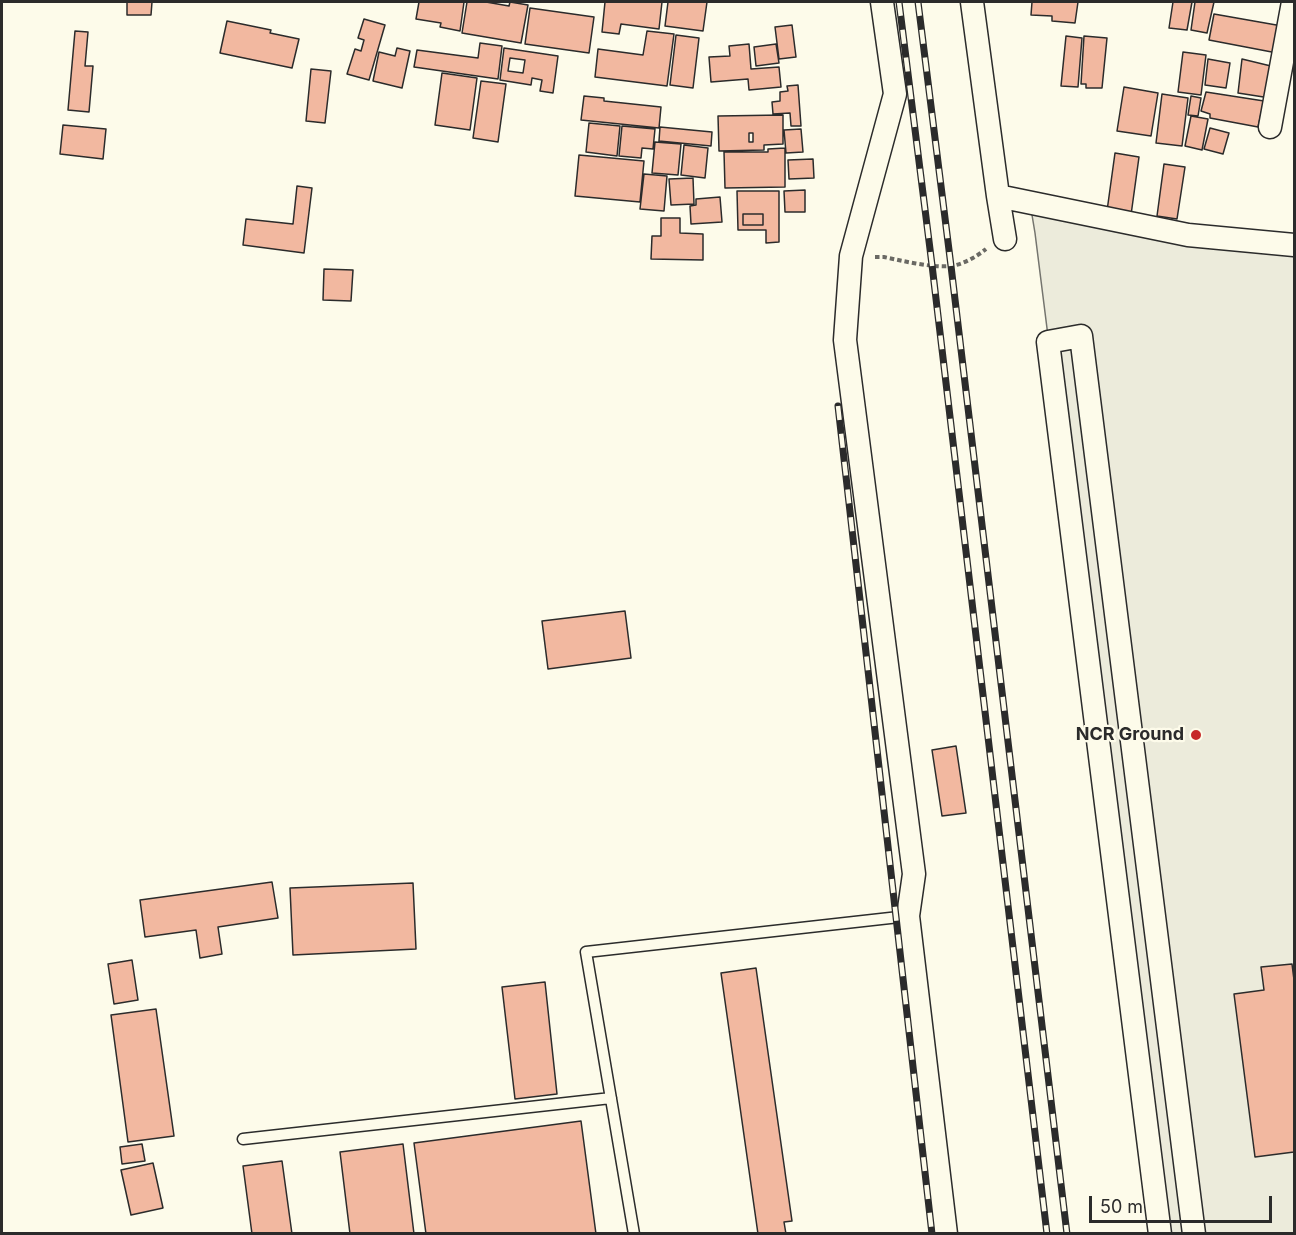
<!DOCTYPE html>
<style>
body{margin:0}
#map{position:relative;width:1296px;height:1235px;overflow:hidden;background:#fdfbea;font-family:Inter,sans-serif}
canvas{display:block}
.frame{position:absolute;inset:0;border:3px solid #2b2b2b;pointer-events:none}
.scale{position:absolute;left:1089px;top:1196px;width:183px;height:27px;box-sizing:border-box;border:3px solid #2b2b2b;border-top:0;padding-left:8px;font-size:18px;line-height:21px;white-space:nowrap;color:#2b2b2b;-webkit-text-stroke:4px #fdfbea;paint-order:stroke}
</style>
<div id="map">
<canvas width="1296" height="1235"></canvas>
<div class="frame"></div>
<div class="scale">50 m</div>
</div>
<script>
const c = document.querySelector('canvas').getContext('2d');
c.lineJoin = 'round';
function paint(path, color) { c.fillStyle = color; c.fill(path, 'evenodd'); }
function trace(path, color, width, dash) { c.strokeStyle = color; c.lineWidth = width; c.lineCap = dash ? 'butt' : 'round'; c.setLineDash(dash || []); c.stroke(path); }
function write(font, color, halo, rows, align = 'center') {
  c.font = font + ' Inter,sans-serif'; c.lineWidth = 4.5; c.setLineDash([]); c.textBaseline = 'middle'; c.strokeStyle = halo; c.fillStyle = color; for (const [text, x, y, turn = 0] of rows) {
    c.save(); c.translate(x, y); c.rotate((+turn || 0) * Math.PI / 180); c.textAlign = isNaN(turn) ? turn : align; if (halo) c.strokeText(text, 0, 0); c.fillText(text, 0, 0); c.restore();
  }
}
const green = new Path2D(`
 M1031,209l263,28v996h-133l-126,-1000z`);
paint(green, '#ecebdb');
trace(green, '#74746e', 1.5);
const building = new Path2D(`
 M127,2h25l-1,13h-24z
 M419,2h45l-4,29 -20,-4 1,-4 -25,-4z
 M467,2h19l23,4 1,-4 18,3 -7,38 -59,-10z
 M605,2h57l-3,27 -38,-5 -2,10 -17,-2z
 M668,2h39l-4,29 -38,-5z
 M1032,2h46l-3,21 -23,-2v-5l-21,-1z
 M1173,2h19l-5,28 -18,-2z
 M1195,2h19l-7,31 -16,-3z
 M530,8l64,9 -5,36 -64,-9z
 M1214,14l68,12 -5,27 -68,-13z
 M364,19l21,6 -16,55 -22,-6 8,-25 6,2 3,-11 -6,-2z
 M227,21l44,9 -1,3 29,6 -7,29 -72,-15z
 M792,25l4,32 -17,2 -4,-32z
 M75,31l13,1 -3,34h8l-4,46 -21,-2z
 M647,31l27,3 -7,52 -72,-9 3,-28 45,6z
 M676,35l23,3 -6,50 -23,-3z
 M1066,36l16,2 -4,49 -17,-1z
 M1084,36l23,2 -5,50h-16v-4h-5z
 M480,43l22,3 -4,33 -84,-12 3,-17 61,8z
 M749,44l2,25 28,-2 2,20 -32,3 -1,-11 -37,3 -2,-25 21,-1 -1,-10z
 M776,44l3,19 -23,3 -2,-19z
 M397,48l13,3 -8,37 -29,-7 6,-29 16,4z
 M504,48l54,8 -5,37 -13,-2 2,-11 -10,-2 -1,7 -31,-5zM510,58l15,2 -2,13 -15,-2z
 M1183,52l23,3 -5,40 -23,-3z
 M1208,59l22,4 -4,25 -21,-3z
 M1242,59l33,8 -5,31 -32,-5z
 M311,69l20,2 -6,52 -19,-2z
 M442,73l35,5 -7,52 -35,-5z
 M481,81l25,3 -8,58 -25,-4z
 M798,85l3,41h-10l-1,-13 -17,1 -1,-12 8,-1v-9l8,-1 -1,-5z
 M1124,87l34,6 -7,43 -34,-5z
 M1206,92l58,9 -6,26 -48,-9v-4l-9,-3z
 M1162,94l26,4 -6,48 -26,-3z
 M584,96l20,2v3l57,6 -2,21 -78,-8z
 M1191,96l10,2 -3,18 -10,-1z
 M783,115v29l-19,1v5l-45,1 -1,-35zM749,133h4v9h-4z
 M1191,116l17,3 -6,31 -17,-4z
 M589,123l31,3 -3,30 -31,-4z
 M63,125l43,4 -3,30 -43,-5z
 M622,126l33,3 -2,20 -11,-1 -1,10 -22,-2z
 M660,127l52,5 -1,14 -52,-5z
 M1210,128l19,5 -6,21 -19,-5z
 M801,129l2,23 -17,1 -2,-23z
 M655,142l26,2 -3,31 -26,-2z
 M684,145l24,3 -3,30 -24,-3z
 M785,148v39l-60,1 -1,-36h44v-3z
 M1115,153l24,4 -8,58 -24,-4z
 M579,155l65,6 -4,41 -65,-6z
 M813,159l1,19 -25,1 -1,-19z
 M1164,164l21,3 -8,52 -20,-3z
 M644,174l23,2 -3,35 -24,-2z
 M693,178l1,26 -23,1 -2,-26z
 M297,186l15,2 -8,65 -61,-8 3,-26 47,5z
 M805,190v22h-20l-1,-21z
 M737,191h42v51l-13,1v-13h-28zM743,214h20v11h-20z
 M720,197l2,25 -31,2 -1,-18 6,-1v-6z
 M743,214h20v11h-20z
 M661,218h19v15l23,1v26l-52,-1 1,-23h9z
 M324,269l29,1 -2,31 -28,-1z
 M625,611l6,47 -83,11 -6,-48z
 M956,746l10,67 -24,3 -10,-66z
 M272,882l6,36 -60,9 4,27 -22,4 -4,-28 -51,7 -5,-37z
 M413,883l3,66 -123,6 -3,-67z
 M132,960l6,40 -24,4 -6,-40z
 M1292,964l2,16v172l-39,5 -21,-163 30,-4 -3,-23z
 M756,968l36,253 -8,1 2,12h-28l-37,-261z
 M545,982l12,112 -42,5 -13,-112z
 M156,1009l18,127 -46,6 -17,-127z
 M581,1121l15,113h-170l-12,-91z
 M142,1144l3,17 -23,3 -2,-17z
 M403,1144l11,90h-64l-10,-82z
 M282,1161l10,73h-40l-9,-68z
 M153,1163l10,45 -32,7 -10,-45z`);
paint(building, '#f2b8a0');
trace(building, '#2b2b2b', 1.5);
const lane = new Path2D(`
 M243,1139l368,-41
 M634,1234l-48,-282 322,-36`);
const street = new Path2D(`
 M882,2l13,92 -44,162 -6,84 69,534 -6,42 38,318
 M972,2l26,194 7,43
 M1270,127l23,-125
 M998,196l190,39 106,10
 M1160,1234l-112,-892 33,-6 113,898`);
trace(lane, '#2b2b2b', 13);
trace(street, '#2b2b2b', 25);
trace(new Path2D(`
 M875,257h9c19,4 48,11 67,9 13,-2 25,-9 35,-17`), '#6a6964', 4, [4.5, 3]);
trace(lane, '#fdfbea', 10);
trace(street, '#fdfbea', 22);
const rail = new Path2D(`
 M899,2l33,263 115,969
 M918,2l33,264 116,968
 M838,406l94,828`);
trace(rail, '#2b2b2b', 7);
trace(rail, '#fdfbea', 4.5, [14]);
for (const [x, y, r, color] of [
 [1196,735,6,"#c62828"]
]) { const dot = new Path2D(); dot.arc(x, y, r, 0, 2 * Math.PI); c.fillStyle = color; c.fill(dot); trace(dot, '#fdfbea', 2); }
write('bold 18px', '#2b2b2b', '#fdfbea', [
 ["NCR Ground",1184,735]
], 'right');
</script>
